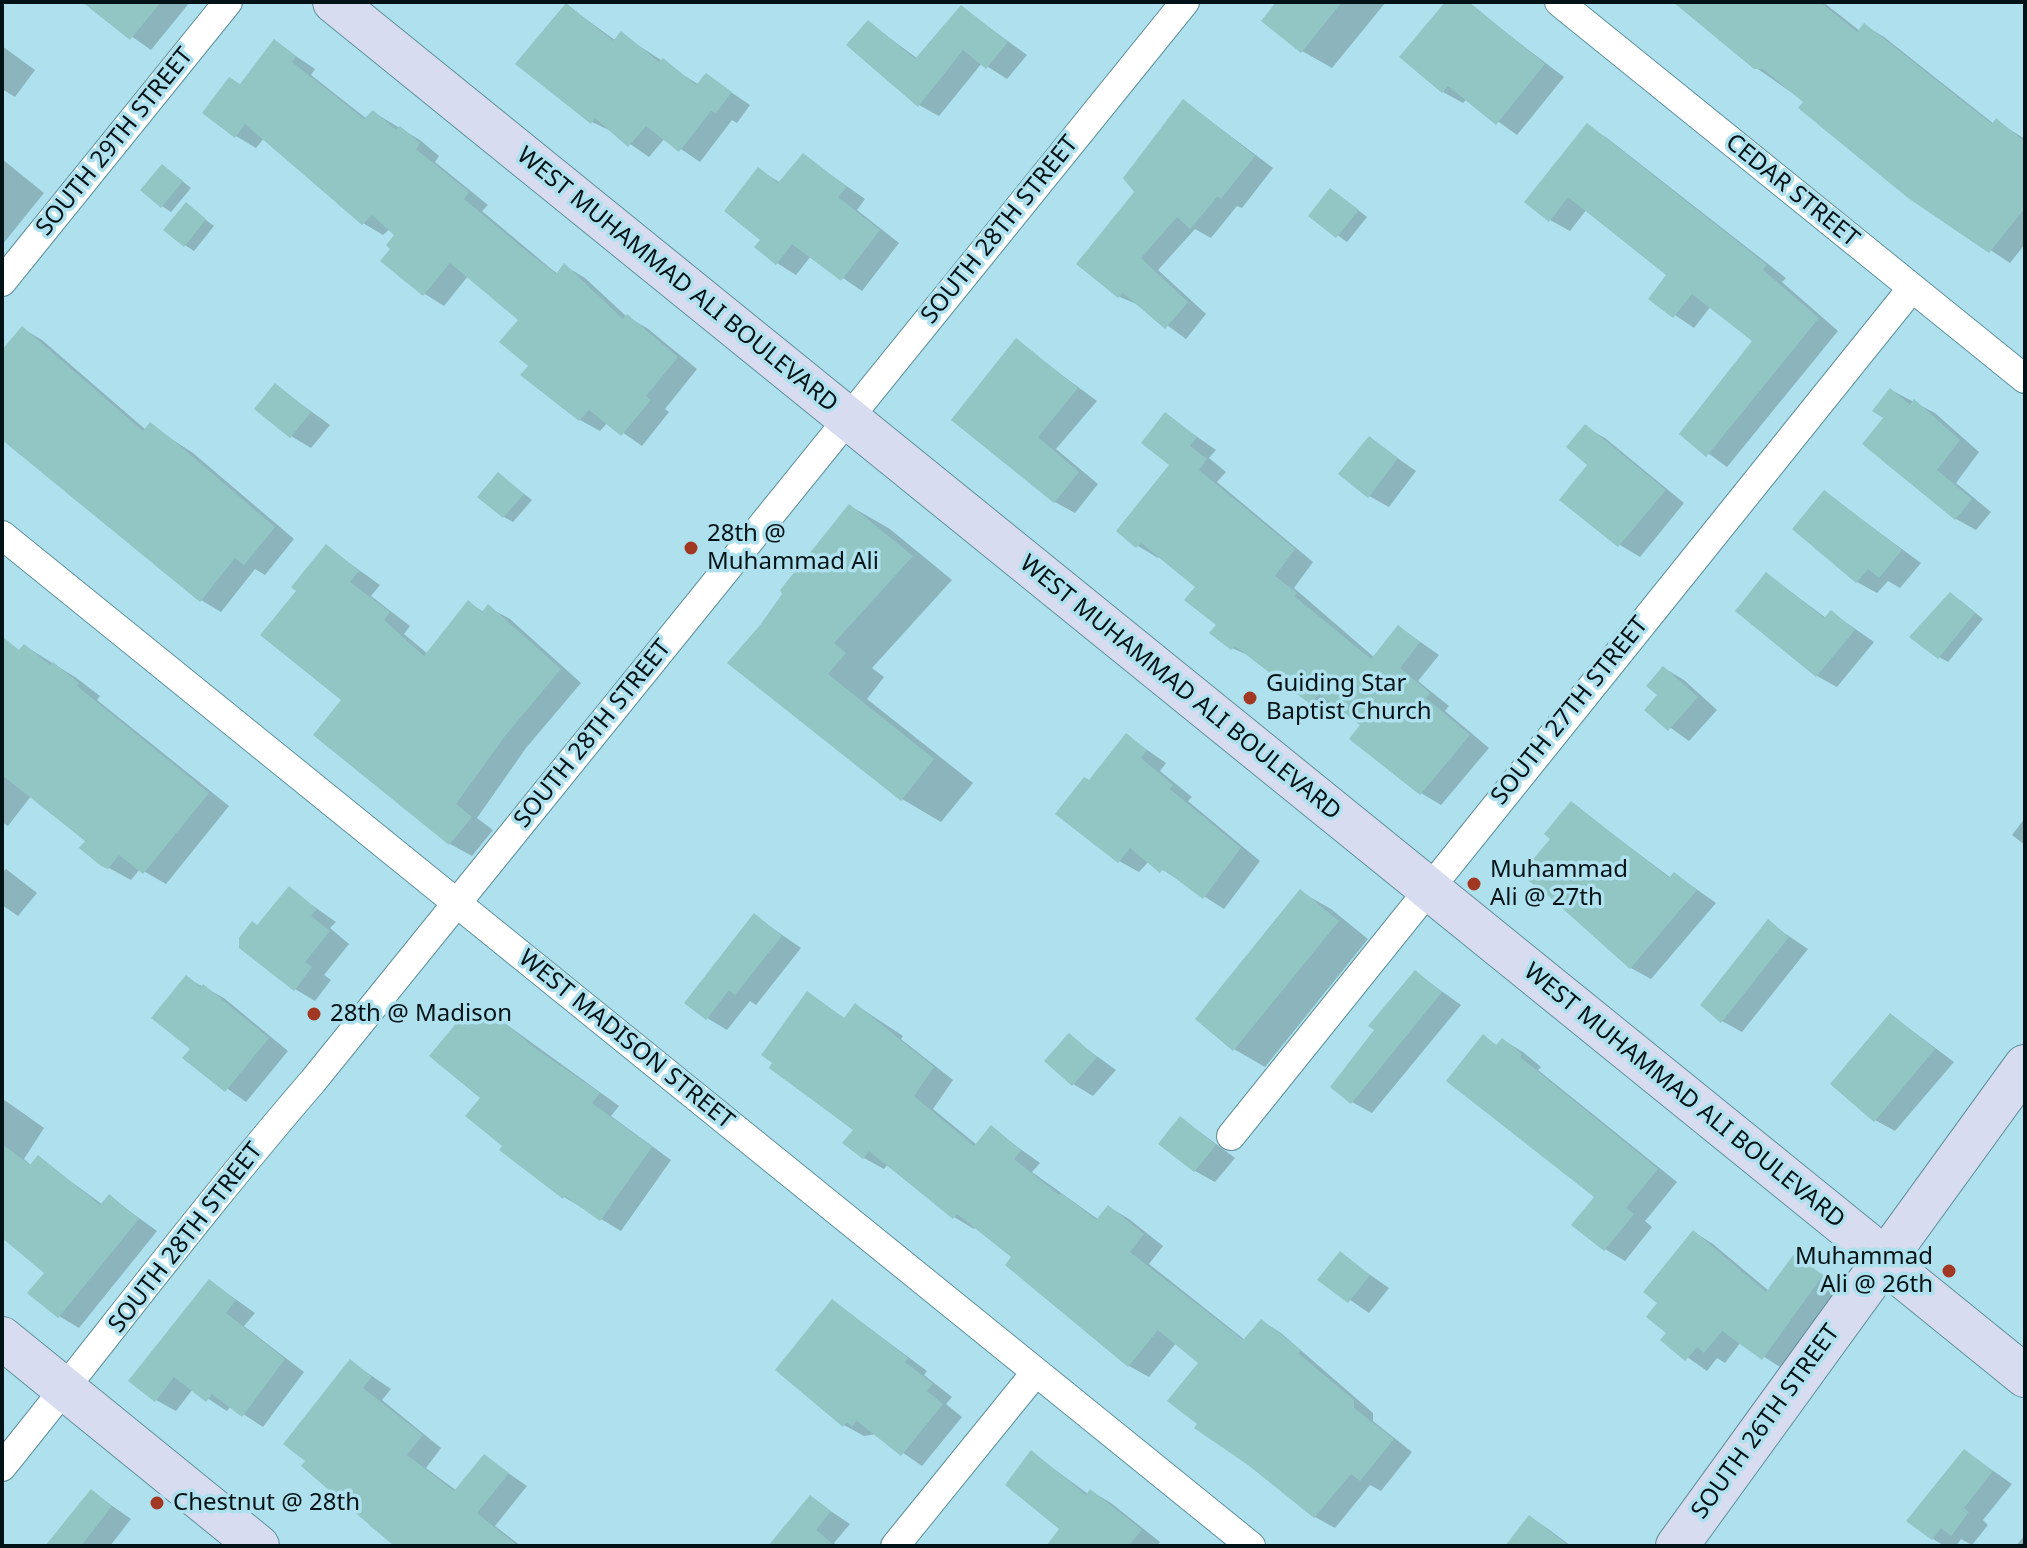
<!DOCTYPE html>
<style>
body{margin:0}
#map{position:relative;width:2027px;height:1548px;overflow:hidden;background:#aee1ed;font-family:"Noto Sans",sans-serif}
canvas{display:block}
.frame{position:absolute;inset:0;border:4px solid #011317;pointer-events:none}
</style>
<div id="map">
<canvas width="2027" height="1548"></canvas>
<div class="frame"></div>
</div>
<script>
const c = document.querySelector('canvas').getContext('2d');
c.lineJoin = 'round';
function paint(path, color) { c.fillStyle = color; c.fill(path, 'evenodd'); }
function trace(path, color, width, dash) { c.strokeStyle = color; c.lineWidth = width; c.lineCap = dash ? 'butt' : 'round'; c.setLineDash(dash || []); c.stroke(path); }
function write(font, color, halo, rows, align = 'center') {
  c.font = font + ' "Noto Sans",sans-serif'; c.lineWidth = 7; c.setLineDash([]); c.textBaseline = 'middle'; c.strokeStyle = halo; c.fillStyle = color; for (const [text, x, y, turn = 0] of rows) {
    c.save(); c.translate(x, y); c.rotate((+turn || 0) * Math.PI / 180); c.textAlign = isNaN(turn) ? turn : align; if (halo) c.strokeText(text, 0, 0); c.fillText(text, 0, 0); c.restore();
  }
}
paint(new Path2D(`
 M83,2h107l-39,48z
 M1278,2h108l-54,66 -30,-17z
 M1447,2h19l98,75 -47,58 -50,-36 -4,4 -20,-11z
 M1675,2h148l37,29 4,-6 20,12 110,87 2,-3 29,18v105l-15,19 -101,-67 -104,-94 -50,-35z
 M567,5l49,36 5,-7 78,51 7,-10 44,30 -13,18 -5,-3 -32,42 -35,-24 -16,19 -36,-25 -21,-10z
 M961,7l66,48 -20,24 -25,-16 -43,53 -20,-11 -51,-83 50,37z
 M275,42l40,27 -4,6 56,44 6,-7 47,28 19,16 -4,6 53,43 -6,6 68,57 8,6 7,-8 20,12 42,39 20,11 50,41 -32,40 4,3 -27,34 -34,-24 -8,9 -20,-11 -57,-45 8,-9 -10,-46 -53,-44 -24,30 -19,-12 -32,-46 3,-13 -6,-6 -7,6 -20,-12 -99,-85 -8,10 -20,-12 5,-50z
 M2,46l33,24 -20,27 -13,-8z
 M1184,101l89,67 -31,40 -5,-2 -26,32 -16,-9 -37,41 48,44 -20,25 -45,-33 -21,-9 -42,-33 58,-72z
 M1587,126l20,12 179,140 -4,4 56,49 -111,136 -45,-33 73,-93 -44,-35 -17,22 -44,-30 19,-24 -82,-65 -17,22 -20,-11z
 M804,156l61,43 -8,11 42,33 -37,48 -51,-35 -15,19 -19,-12 -15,-24 -3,-69 22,13z
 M2,159l42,34 -42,52z
 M163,166l28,22 -20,24 -9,-6z
 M1340,196l27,21 -20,25 -36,-26z
 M186,205l28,21 -20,25 -9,-6z
 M22,328l20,12 104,90 4,-5 43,28 101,86 -29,36 -10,-6 -34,43 -20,-12 -199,-163v-84z
 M1016,341l81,60 -41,48 42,35 -23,29 -20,-11 -102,-82z
 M275,385l55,40 -19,23 -20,-12z
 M1891,390l44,23 44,39 -23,31 35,29 -15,18 -20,-11 -91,-75 21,-26z
 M1166,415l50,35 -7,8 17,14 -9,10 96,80 -19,26 81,70 24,-31 40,28 -21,26 31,25 -4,5 44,37 -48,57 -20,-12 -59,-68 -24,-19 -7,8 -77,-56 -22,-10 -34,-61 -39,-32 -1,3 -20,-12 33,-81z
 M1585,427l20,11 79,65 -44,54 -20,-12 -30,-81z
 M1370,439l46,32 -27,36 -20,-11z
 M498,474l34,26 -19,22 -9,-5z
 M1824,492l97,71 -21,25 -12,-7 -11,12 -20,-11 -62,-53z
 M850,506l40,23 62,51 -80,88 12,9 -17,22 106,84 -32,39 -39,-23 -140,-174z
 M327,547l53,38 -9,11 39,30 -6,8 24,20 41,-51 15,9 4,-5 22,12 71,64 -55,65 -49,70 16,12 -21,26 -22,-12 -107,-144 -44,-110z
 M1767,574l59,44 5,-6 43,30 -37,45 -20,-11 -80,-65z
 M1960,600l23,19 -35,43 -9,-5z
 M2,644l18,8 5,-6 50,31 25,19 -3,4 132,106 -63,78 -26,-15 -9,11 -22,-12 -22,-27 -56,-45 -23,30 -6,-4z
 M1664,668l20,12 33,30 -28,31 -43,-31 14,-15z
 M1127,736l39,27 -6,8 32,26 -4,4 72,60 -36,48 -75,-48 -10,11 -20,-11 -29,-79z
 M1571,803l100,75 4,-4 41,29 -65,76 -20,-11 -78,-130z
 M2025,818v27l-13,-10z
 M6,869l31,24 -19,23 -16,-11v-32z
 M289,889l47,33 -6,6 19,16 -25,31 7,5 -16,21 -20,-12 -37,-62z
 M1301,892l30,17 37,30 -103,128 -31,-18 -36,-30z
 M755,916l46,32 -45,57 -6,-4 -23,29 -20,-12z
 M1768,922l40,27 -66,83 -20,-11z
 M1415,972l46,33 -89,108 -20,-11 24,-72z
 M187,978l37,20 64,53 -42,51 -61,-44 8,-9z
 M807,994l39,25 10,-14 47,31 -2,3 52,41 -20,29 44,36 14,-17 49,35 -8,9 67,48 10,-13 20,12 34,27 -14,18 96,76 17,-19 19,12 92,80v8l39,31 -31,39 -11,-6 -35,43 -20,-11 -115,-93v-61l-23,-21 -28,35 -20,-11 -115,-110 -38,-30 -2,3 -20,-12 -66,-53 -4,5 -20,-11z
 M488,1011l131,95 -8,10 60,44 -50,71 -57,-34 -59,-51 -22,-48z
 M1891,1015l63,47 -59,69 -20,-11z
 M1069,1036l47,34 -23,26 -20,-12z
 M1483,1037l15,9 5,-6 20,12 18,15 -3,3 139,112 -32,39 7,6 -27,34 -20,-12 -8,-52z
 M3,1099l41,29 -20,31 8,7 7,-8 64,47 7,-8 47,34 -78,97 -20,-12 -12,-44 -45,-35z
 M1181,1118l54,40 -20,24 -20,-11z
 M1694,1232l19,12 56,47 25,-35 48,32 -59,81 -42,-27 -16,21 -8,-5 -10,13 -44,-31 6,-7 -9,-30z
 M1340,1254l49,34 -20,25 -49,-34z
 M210,1281l45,32 -11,13 60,46 -41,55 -32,-21 -4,5 -34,-22 -17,22 -20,-11z
 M833,1301l94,70 -3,4 28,22 -6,7 16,13 -40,49 -46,-32 -12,2 -20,-11z
 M350,1361l41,28 -9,11 59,48 -15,20 31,23 28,-34 42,29 -32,40 26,20h-124l-27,-20z
 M1965,1451l47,33 -29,36 5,5 -16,20 -11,-6 -5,7h-11l-12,-7z
 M1031,1452l57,42 3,-3 20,12 49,39 -3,4h-108l13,-17z
 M91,1491l40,28 -21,27h-62z
 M811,1498l39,26 -16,19 4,3h-67z
 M1530,1517l17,11 24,18h-64z
 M2025,1535v11h-9z`), '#0003');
paint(new Path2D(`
 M82,2h79l-31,38z
 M1276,2h66l-41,51 -40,-32z
 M1445,2h24l76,62 -49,61 -48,-39 -6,7 -43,-36z
 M1673,2h147l37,30 7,-9 128,101 4,-6 29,24v66l-36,45 -81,-55 -110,-90 5,-6 -40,-33h-9z
 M566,3l47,38 8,-10 38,31 4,-4 33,27 10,-12 26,19 -16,21 -5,-2 -32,41 -33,-26 -18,21 -33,-29 -4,6 -76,-60z
 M961,5l47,37 -22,27 -23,-19 -45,57 -72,-62 22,-25 47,39z
 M274,39l22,17 -4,6 72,57 9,-9 23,20 4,-4 20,17 -4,6 53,43 -5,7 66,55 26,20 8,-11 59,56 4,-5 51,43 -32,39 5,4 -30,36 -32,-26 -10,11 -59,-46 8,-9 -29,-24 19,-22 -68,-57 -27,33 -43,-35 10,-12 -4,-4 8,-10 -22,-20 -10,10 -117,-101 -10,14 -33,-25 27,-36 11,7z
 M1183,99l72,57 -34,43 -3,-3 -28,33 -13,-12 -36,41 47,44 -23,27 -42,-36 -5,5 -42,-34 58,-72 -11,-14z
 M1587,123l180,142 -4,5 56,48 -113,139 -27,-23 73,-93 -60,-47 -19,24 -25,-19 18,-24 -98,-78 -19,25 -25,-20z
 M803,153l44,34 -9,10 42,33 -39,51 -49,-37 -16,21 -22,-18 6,-7 -36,-29 34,-44 20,16z
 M162,164l21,17 -22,27 -21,-18z
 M1330,188l29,22 -23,28 -28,-22z
 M186,202l20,17 -22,28 -21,-17z
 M22,326l121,105 7,-9 22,17 103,88 -31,38 -9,-7 -35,44 -198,-162v-90z
 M1016,338l62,50 -40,49 41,35 -25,31 -103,-83z
 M275,383l36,29 -21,26 -36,-29z
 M1890,388l20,17 4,-6 46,41 -23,30 35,29 -17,21 -93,-76 21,-26 -11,-7z
 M1165,412l32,25 -7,9 17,13 -8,11 96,79 -20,27 22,17 -3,3 77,63 27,-34 22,17 -20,26 30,25 -4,5 44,37 -50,60 -71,-56 11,-14 -41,-31 -9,10 -75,-58 -4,4 -22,-17 7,-8 -32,-25 11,-13 -54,-44 -5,5 -20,-17 53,-66 -28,-22z
 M1585,424l81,66 -48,57 -59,-47 28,-35 -21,-18z
 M1369,436l29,22 -30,40 -30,-24z
 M498,472l26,22 -21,24 -26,-21z
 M1824,490l78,60 -23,28 -11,-9 -12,14 -64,-54z
 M849,504l64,52 -79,87 12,10 -18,21 106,85 -33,42 -174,-138 34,-39 21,-30 -2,-4z
 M326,544l33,27 -9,11 40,30 -6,8 40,36 44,-56 14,12 6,-8 73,65 -56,67 -49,68 16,13 -23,28 -136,-110 28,-35 -81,-65 36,-44 -5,-4z
 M1766,572l58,46 7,-8 24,20 -39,47 -81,-66z
 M1950,592l25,21 -37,46 -29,-22z
 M2,636l17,14 5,-6 26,21 3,-3 26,21 -2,3 132,107 -66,81 -24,-19 -11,14 -7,-3 -22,-18 6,-7 -83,-66z
 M1663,666l35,31 -30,34 -24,-21 13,-15 -11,-9z
 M1126,733l21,17 -6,8 32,27 -3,4 71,59 -38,51 -40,-30 -3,4 -30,-25 -12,15 -63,-49 29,-37 5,3z
 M1571,801l98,77 5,-6 23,18 -67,79 -87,-78 -23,-16 30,-36 -6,-5z
 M289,886l28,23 -6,7 19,15 -25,31 7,5 -18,24 -55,-43v-10l13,-17 5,4z
 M1300,889l39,32 -106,130 -38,-32z
 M754,913l28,23 -47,59 -6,-5 -23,30 -22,-17z
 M1768,919l21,18 -68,86 -21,-18z
 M1415,970l27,22 -91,112 -21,-17 44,-57 -6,-4z
 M186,975l15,12 2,-3 66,54 -44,54 -43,-34 8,-9 -39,-31z
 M807,991l37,27 11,-15 79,64 -20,29 60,50 17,-21 30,25 -7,9 45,36 2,-2 35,27 12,-15 36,29 -14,18 113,88 18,-21 40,31 -3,3 56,47v8l40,31 -34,42 -9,-7 -37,44 -66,-53 -54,-37 3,-4 -30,-23 31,-38 -40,-33 -30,37 -123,-102 6,-8 -54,-43 -4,5 -84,-68 -6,8 -21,-16 11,-13 -84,-62 3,-5 -11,-8z
 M487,1008l45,38 68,47 -8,10 60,44 -52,74 -35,-25 -2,3 -64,-49 3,-4 -37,-30 15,-18 -51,-42 39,-47 11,8z
 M1890,1013l45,36 -61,73 -44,-38z
 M1069,1033l28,24 -25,29 -28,-25z
 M1483,1034l13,11 6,-7 20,16 -2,3 138,112 -32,39 8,6 -30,37 -33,-26 23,-28 -148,-116z
 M1180,1116l36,29 -22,27 -36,-28z
 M2,1144l28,21 8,-10 62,50 9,-11 30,25 -81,99 -31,-25 17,-20 -42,-35z
 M1693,1230l73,62 28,-38 29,21 -61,85 -40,-29 -18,22 -7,-6 -12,14 -25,-21 6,-7 -20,-16 11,-14 -14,-11z
 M1340,1251l30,24 -22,28 -31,-23z
 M209,1279l27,21 -10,13 59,46 -43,58 -30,-23 -6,8 -32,-25 -19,25 -27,-21z
 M832,1299l76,59 -3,4 28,22 -6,7 16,13 -42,52 -44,-35 -5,6 -5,-5 -4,5 -68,-57z
 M350,1359l22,18 -9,11 60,47 -16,20 47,36 30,-37 25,19 -32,40 41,33h-124l-93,-80 4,-5 -22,-17z
 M1964,1449l29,22 -29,37 5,4 -18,24 -10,-8 -9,12 -26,-19z
 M1031,1450l55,45 4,-6 52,41 -14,16h-82l13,-17 -54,-44z
 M91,1489l21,17 -31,40h-36z
 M810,1495l21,16 -15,19 19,16h-67z
 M1529,1515l40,31h-64z`), '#91c6c4');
const street = new Path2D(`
 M1559,2l466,377
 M2,282l226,-280
 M2,535l1249,1011
 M1231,1136l681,-848
 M2,1467c104,-129 203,-261 311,-386l872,-1079
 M895,1546l141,-174`);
const secondary = new Path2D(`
 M334,2l1531,1240 17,18 143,116
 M2,1338l256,208
 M1677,1546l348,-480`);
trace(street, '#60919c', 30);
trace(secondary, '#60919c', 44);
trace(street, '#fff', 28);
trace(secondary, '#d7dcf0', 42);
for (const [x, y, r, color] of [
 [691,548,8,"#a23822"],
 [1250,698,8,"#a23822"],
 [1474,884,8,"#a23822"],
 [314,1014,8,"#a23822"],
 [1949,1271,8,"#a23822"],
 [157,1503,8,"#a23822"]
]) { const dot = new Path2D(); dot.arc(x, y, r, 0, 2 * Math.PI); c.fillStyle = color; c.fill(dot); trace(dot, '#aee1ed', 3); }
write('24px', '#011317', '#aee1ed', [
 ["SOUTH 29TH STREET",115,142,-51],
 ["CEDAR STREET",1792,191,39],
 ["SOUTH 28TH STREET",1000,230,-51],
 ["WEST MUHAMMAD ALI BOULEVARD",677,280,39],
 ["WEST MUHAMMAD ALI BOULEVARD",1180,688,39],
 ["SOUTH 27TH STREET",1570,711,-51],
 ["SOUTH 28TH STREET",593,734,-51],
 ["WEST MADISON STREET",626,1040,39],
 ["WEST MUHAMMAD ALI BOULEVARD",1684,1096,39],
 ["SOUTH 28TH STREET",186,1238,-52],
 ["SOUTH 26TH STREET",1766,1422,-54]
]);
write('24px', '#011317', '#aee1ed', [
 ["28th @",707,534],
 ["Muhammad Ali",707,562],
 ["Guiding Star",1266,684],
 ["Baptist Church",1266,712],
 ["Muhammad",1490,870],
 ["Ali @ 27th",1490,898],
 ["28th @ Madison",330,1014],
 ["Muhammad",1933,1257,"right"],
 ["Ali @ 26th",1933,1285,"right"],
 ["Chestnut @ 28th",173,1503]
], 'left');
</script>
